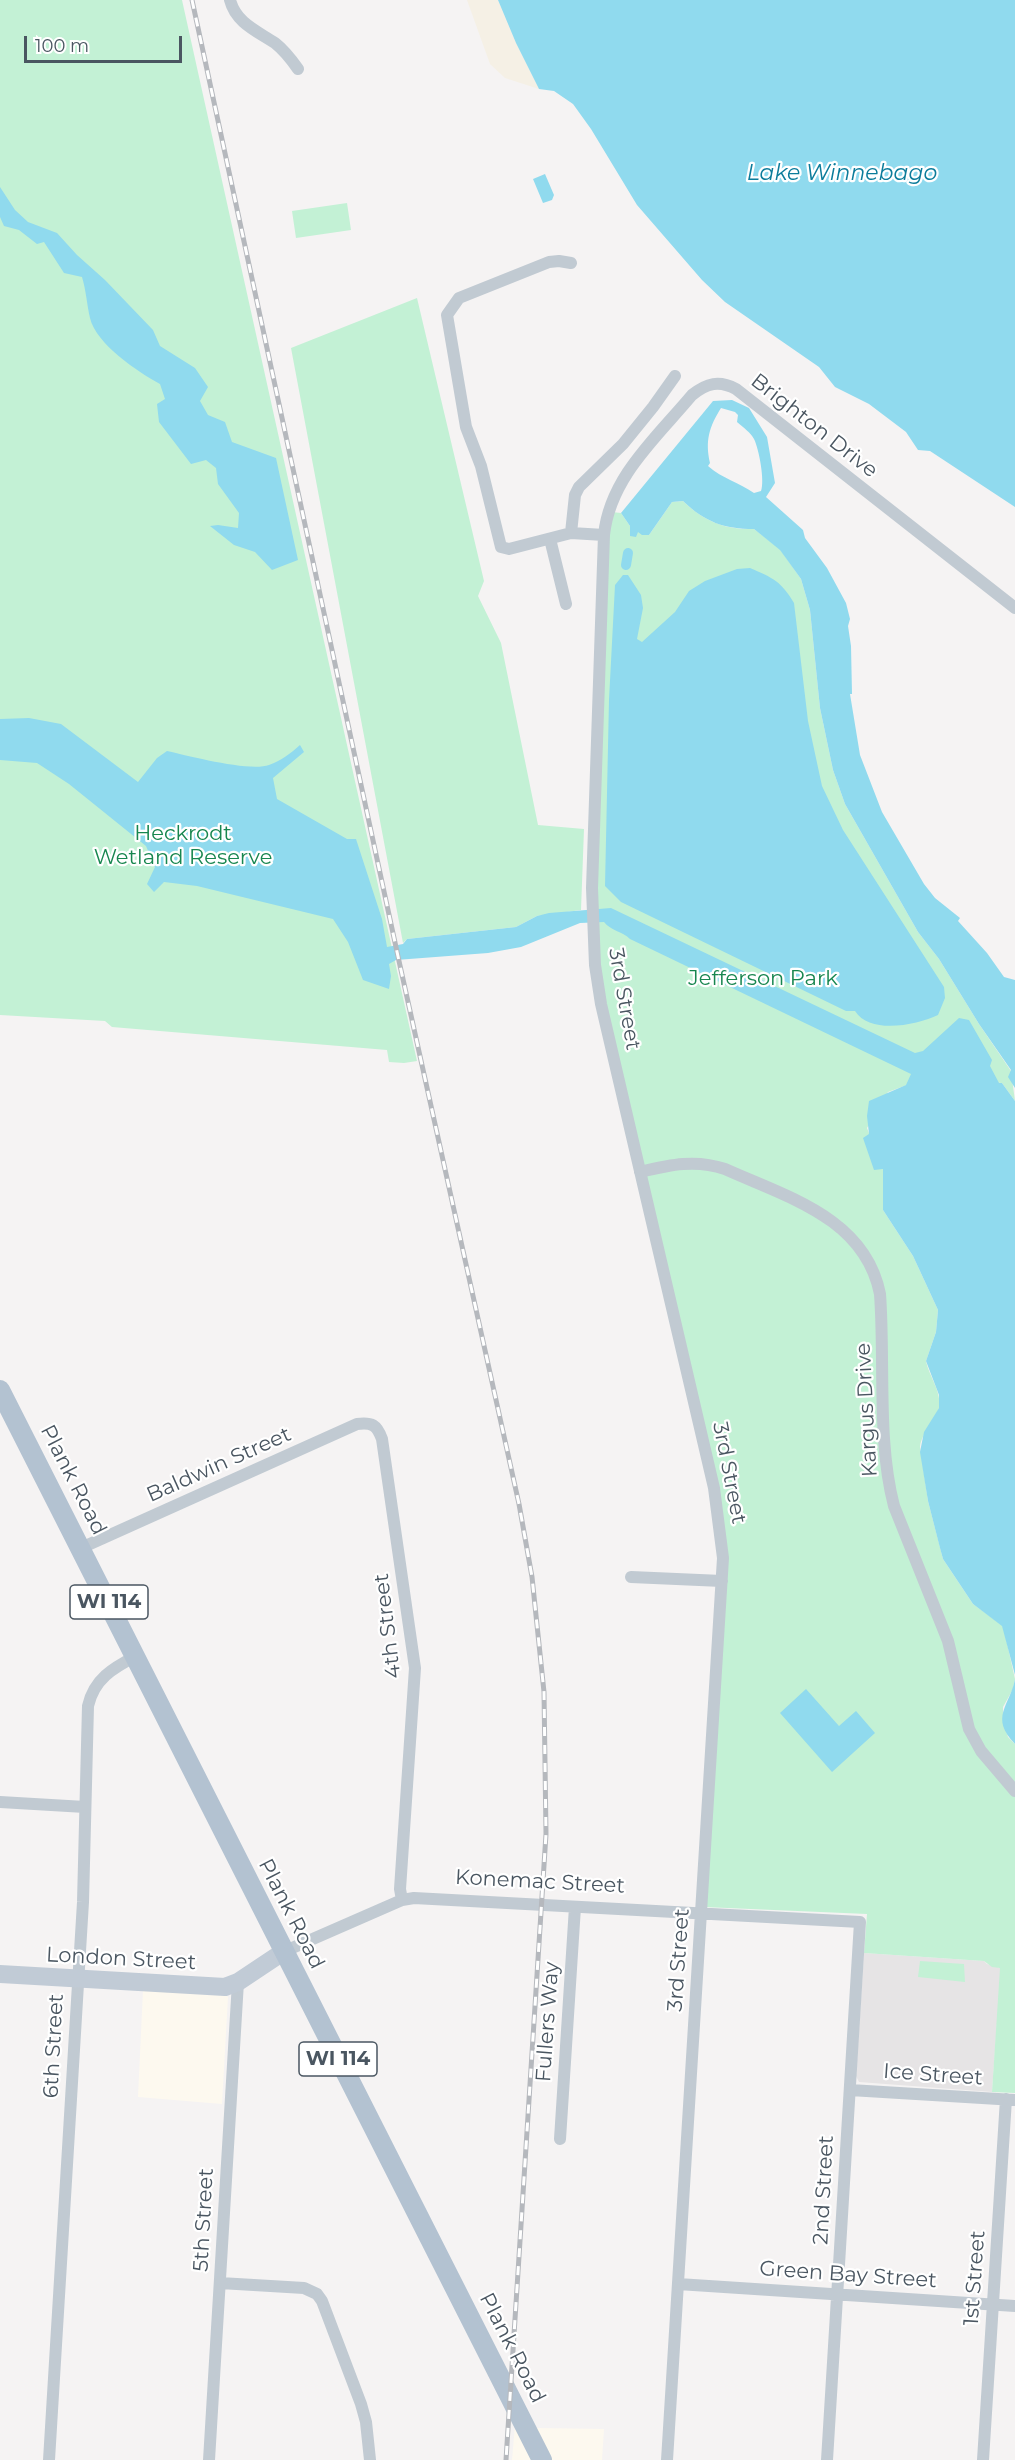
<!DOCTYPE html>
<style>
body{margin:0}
#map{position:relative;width:1015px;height:2460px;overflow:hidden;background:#f5f3f3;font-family:Montserrat,sans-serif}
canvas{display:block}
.scale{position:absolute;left:24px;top:36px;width:158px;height:27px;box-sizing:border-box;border:3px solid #4a5661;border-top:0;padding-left:8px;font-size:18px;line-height:21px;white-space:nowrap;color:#4a5661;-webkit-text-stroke:4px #fff;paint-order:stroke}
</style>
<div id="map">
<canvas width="1015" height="2460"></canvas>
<div class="scale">100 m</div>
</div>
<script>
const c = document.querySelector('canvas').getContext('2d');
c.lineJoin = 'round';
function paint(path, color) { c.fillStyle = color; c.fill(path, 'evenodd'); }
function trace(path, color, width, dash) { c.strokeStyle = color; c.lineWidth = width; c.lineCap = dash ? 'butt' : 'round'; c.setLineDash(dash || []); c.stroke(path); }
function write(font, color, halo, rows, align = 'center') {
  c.font = font + ' Montserrat,sans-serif'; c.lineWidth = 4.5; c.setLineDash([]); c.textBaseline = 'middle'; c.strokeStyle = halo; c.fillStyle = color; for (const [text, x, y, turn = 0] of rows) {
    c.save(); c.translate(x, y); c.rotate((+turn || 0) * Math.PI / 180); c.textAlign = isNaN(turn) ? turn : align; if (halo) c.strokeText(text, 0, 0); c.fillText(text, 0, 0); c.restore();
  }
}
paint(new Path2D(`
 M143,1990l83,5 2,2 -6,107 -84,-7z
 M515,2425l18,35h-21z
 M536,2428l68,1 -2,31h-50z`), '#fdf9ef');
paint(new Path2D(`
 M864,1953l120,8 3,3 14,4 -9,124 -133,-10 -3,-6z`), '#e6e4e5');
paint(new Path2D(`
 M0,0h182l235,1061 -13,2 -15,-1 -2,-12 -275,-23 -7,-6 -105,-6z
 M347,203l4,27 -55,8 -4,-27z
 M417,298l67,283 -6,15 23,47 37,182 46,4 -3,81 -44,6 -21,11 -109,12 -4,4 -112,-595z
 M683,501c21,20 42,29 71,28l26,20 21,30 9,31 10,98 13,62 12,34 73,128 21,27 40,65 32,47 4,30 -13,-18 -92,-3 -3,5 -19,7 -21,36 16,41v41l30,46 25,54 -2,22 -10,29c3,15 16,31 13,47 -3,14 -17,23 -19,39l8,54 15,58 30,45 29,21 2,5 11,49 -2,10 -10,18v14l5,16 7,7v349l-23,-1 8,-124 -8,-1 -8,-6 -120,-8 3,-39 -163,-7 22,-347 -121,-554 -12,-82 15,-391 4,-21 9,1 9,13 19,9 23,-33z
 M920,1961l44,3 1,18 -47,-5z`), '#c3f1d5');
paint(new Path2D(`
 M467,0h31l18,43 23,46 -34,-11 -15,-14z`), '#f5f0e5');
paint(new Path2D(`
 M498,0h517v507l-85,-56 -12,-1 -12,-18 -37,-28 -34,-17 -16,-20 -94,-65 -23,-22 -65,-75 -46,-76 -18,-25 -19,-13 -15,-2 -23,-46z
 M545,174l9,21 -2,5 -9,3 -10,-24z
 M0,187l15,23 13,12 29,11 20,22 28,25 48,50 7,16 35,22 13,19 -8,14 8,14 17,7 7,20 44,16 22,102 -26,10 -17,-18 -21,-7 -24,-19 8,-1 20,3 1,-15 -21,-29 -2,-16 -10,-8 -15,4 -32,-42 -2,-18 8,-5 -5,-15c-22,-12 -64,-40 -70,-66 -3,-13 -4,-28 -8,-41l-18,-4 -20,-31 -7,2 -18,-14 -15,-4 -4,-9z
 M732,400l17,8 18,29 8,46 -9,14 37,33 2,8 22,30 19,35 4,16 -2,7 3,20 1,48h-2l10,61 22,57 42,72 11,14 25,20 -2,3 29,32 17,24 11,3v108l-7,-11 3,-7 -32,-46 -40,-65 -21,-27 -73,-128 -12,-34 -13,-62 -10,-98 -9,-31 -21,-29 -26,-21c-30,0 -49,-7 -71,-28l-11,1 -23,33h-7l-4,-3 -2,5 -6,-1v-10l-9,-13 92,-112zM721,408l14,4 3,3 -1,7c6,5 14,11 17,17 5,10 11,42 7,52l-7,2c-16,-11 -31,-14 -46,-27l2,-3c-5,-22 -1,-36 11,-55z
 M750,568c23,10 31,13 44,35l14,118 14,65 21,44 101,157 1,11 -7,17c-21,10 -68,20 -83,-4h-9l-225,-109 -16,-16 4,-186 6,-115 8,-10h5l13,20 2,13 -6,31 5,3 33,-30 14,-21 16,-10 32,-12z
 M29,718l32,6 77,58 19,-24 10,-7c22,5 83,21 102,14 12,-4 22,-12 31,-20l4,7 -31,26 4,21 70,40h9l26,80 5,28 16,-3 4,-5 109,-12 21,-11 12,-3 62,-5 304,145 8,-2 36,-33 10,2 23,40 -2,6 9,17h3l13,18v574l-13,-49 -29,-22 -30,-45 -3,-11 -12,-47 -8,-49 4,-20 15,-24v-13l-13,-34 10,-29 2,-22 -25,-54 -30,-46v-41l-9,1 -11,-32 6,-4 -2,-18 2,-15 37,-16 5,-11 -281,-135c-8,-8 -19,-8 -26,-17l-24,1 -59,24 -33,6 -92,7 -7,4 2,12 -2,13 -26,-9 -15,-38 -15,-23 -136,-33 -33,-4 -10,10 -7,-8 8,-17 -9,-21 -77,-62 -32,-21 -37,-3v-41z
 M1015,1679v65c-26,-27 -5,-38 0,-65z
 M806,1689l33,37 17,-15 19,22 -43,39 -52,-59z`), '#90daee');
trace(new Path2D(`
 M626,565l2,-12`), '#90daee', 10);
trace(new Path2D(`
 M230,0c6,23 27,31 45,43 9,7 16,16 23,26
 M571,263l-12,-2 -10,1 -90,36 -12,17 19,112 15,39 20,81 8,2 62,-16 33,2
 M571,533l4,-38 4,-8 44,-43 30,-37 22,-31
 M550,539l16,65
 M640,1172c30,-7 55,-13 85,-3 62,28 140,49 155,125 5,68 -3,148 14,212l54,135 21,88 12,22 34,40
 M81,1548l276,-124c15,-2 20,1 25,15l33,229 -15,221 2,11
 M631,1577l91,4
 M0,1802l85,5
 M283,1952l119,-52 12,-2 446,24 -33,538
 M850,2090l165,10
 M560,2139l15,-232
 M220,2283l84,5 13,6 5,7 39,103 5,18 4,38
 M678,2284l337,22
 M49,2460l34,-558 5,-196c6,-27 25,-38 48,-50
 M209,2460l29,-478
 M667,2460l56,-902 -9,-70 -113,-484 -6,-39 -3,-77 12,-353c6,-58 53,-98 88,-140 15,-12 27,-15 44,-6l279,219
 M983,2460l23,-361`), '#c1cad2', 12);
trace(new Path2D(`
 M0,1974l225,13 13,-5 45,-30`), '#c1cbd6', 18);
trace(new Path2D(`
 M0,1390l542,1070`), '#b3c2d1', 20);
const rail = new Path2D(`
 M192,0l207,961 120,543 13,73 12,115 2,142 -40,626`);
trace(rail, '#b5b8bd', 5);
trace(rail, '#fff', 3, [9]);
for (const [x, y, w] of [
 [109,1602,78],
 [338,2059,78]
]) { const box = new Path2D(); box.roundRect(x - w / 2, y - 17, w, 34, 4.5); c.fillStyle = '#fff'; c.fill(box); trace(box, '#4a5661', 1.5); }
write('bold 20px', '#4a5661', null, [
 ["WI 114",109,1602],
 ["WI 114",338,2059]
]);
write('21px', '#4a5661', '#fff', [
 ["Brighton Drive",814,426,38],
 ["3rd Street",624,999,80],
 ["Kargus Drive",867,1410,-93],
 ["Baldwin Street",219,1465,-24],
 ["3rd Street",729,1473,79],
 ["Plank Road",73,1480,63],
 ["4th Street",388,1626,-97],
 ["Konemac Street",540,1882,3],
 ["Plank Road",291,1914,63],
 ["London Street",121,1959,3],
 ["3rd Street",679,1960,-86],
 ["Fullers Way",548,2022,-86],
 ["6th Street",54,2046,-87],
 ["Ice Street",933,2075,4],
 ["2nd Street",824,2190,-87],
 ["5th Street",204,2220,-87],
 ["Green Bay Street",848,2275,4],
 ["1st Street",975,2278,-86],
 ["Plank Road",512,2348,63]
]);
write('21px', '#17864f', '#fff', [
 ["Heckrodt",183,834],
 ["Wetland Reserve",183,858],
 ["Jefferson Park",763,979]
]);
write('italic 22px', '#0c7c9b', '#fff', [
 ["Lake Winnebago",842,174]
]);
</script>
